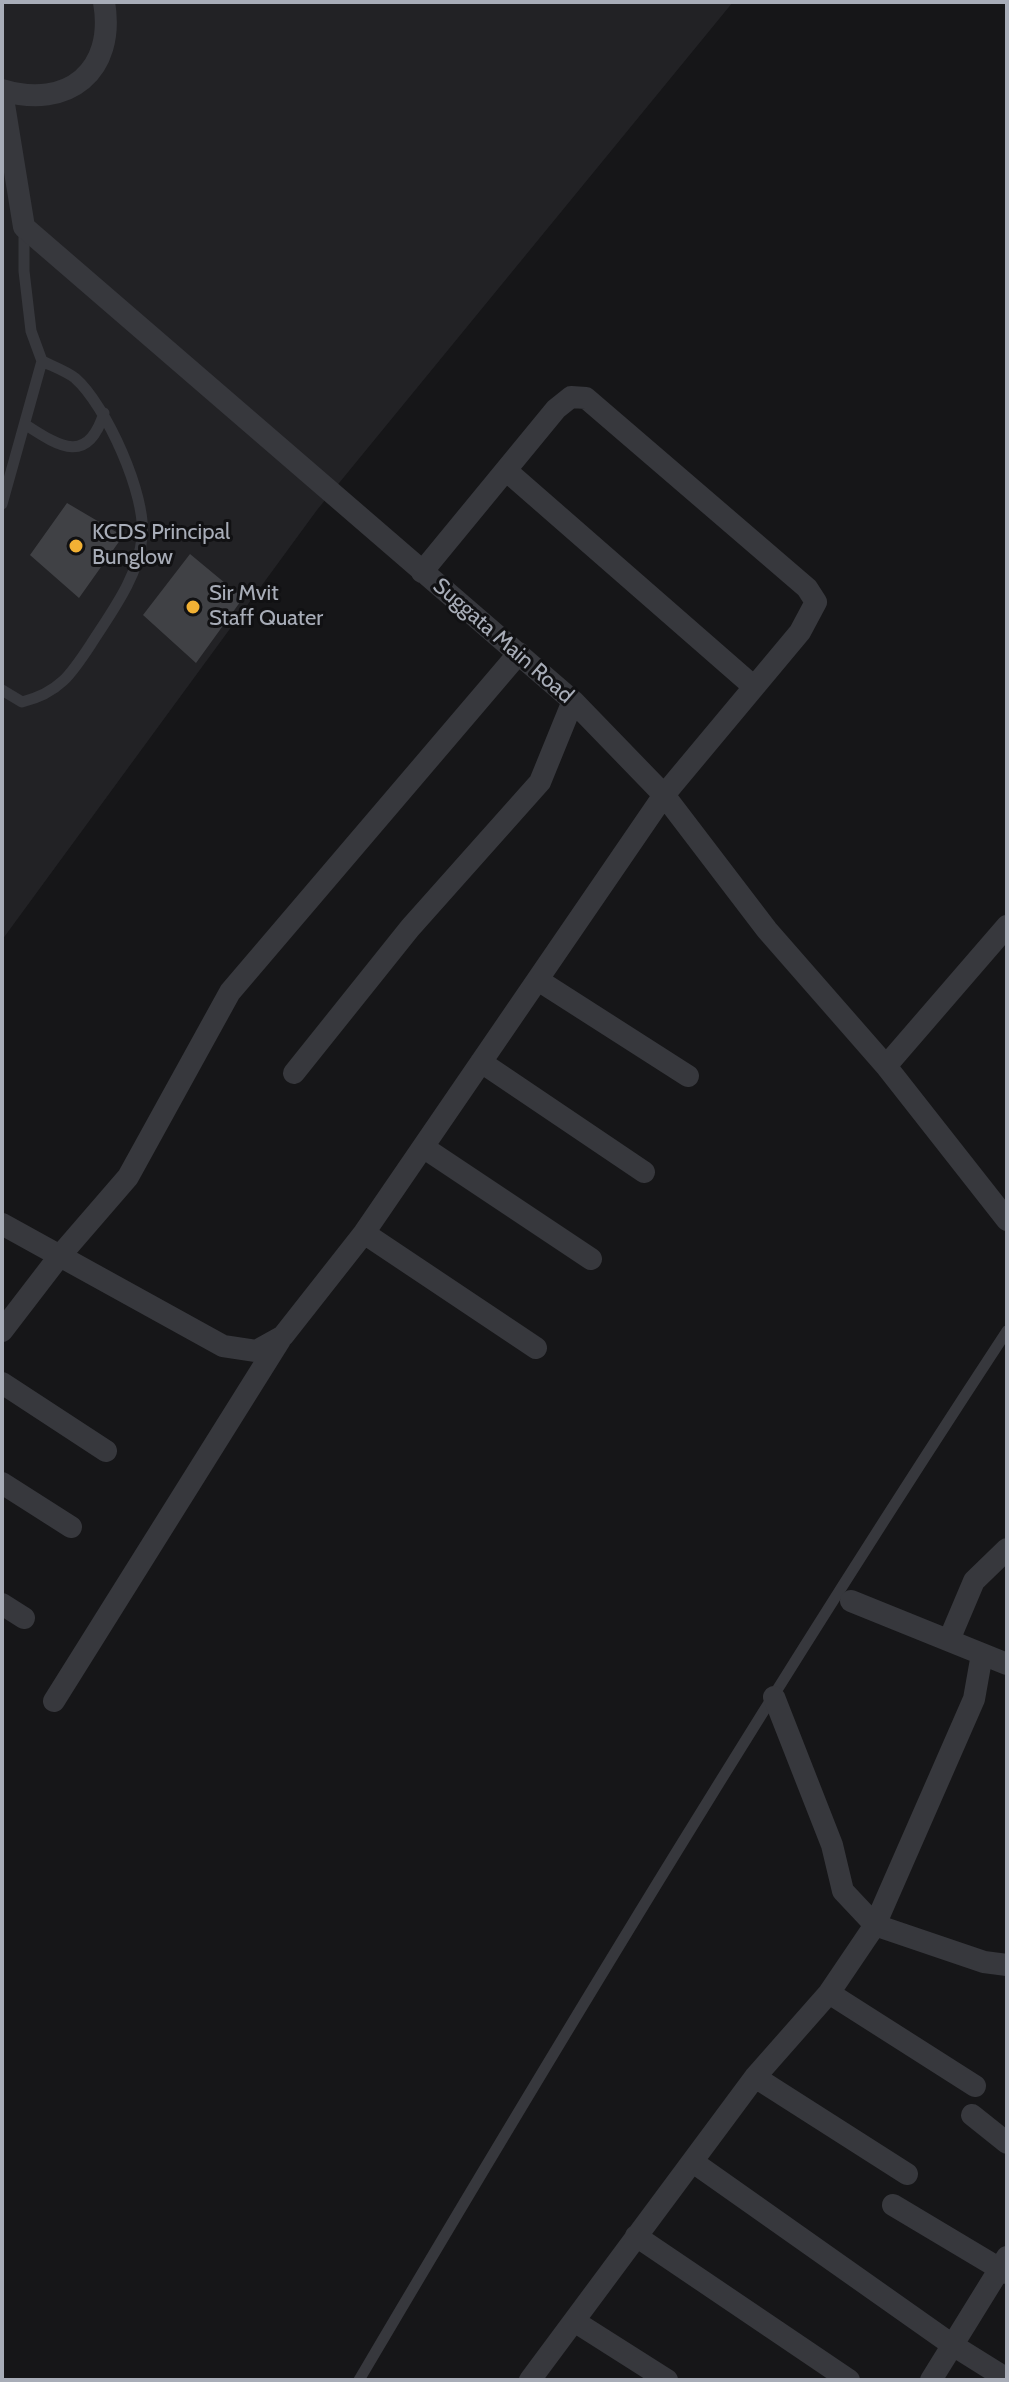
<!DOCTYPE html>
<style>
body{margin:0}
#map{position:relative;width:1009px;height:2382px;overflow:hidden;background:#161618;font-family:Cabin,sans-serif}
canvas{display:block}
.frame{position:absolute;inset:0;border:4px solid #a8adb8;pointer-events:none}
</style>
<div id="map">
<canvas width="1009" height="2382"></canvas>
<div class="frame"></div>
</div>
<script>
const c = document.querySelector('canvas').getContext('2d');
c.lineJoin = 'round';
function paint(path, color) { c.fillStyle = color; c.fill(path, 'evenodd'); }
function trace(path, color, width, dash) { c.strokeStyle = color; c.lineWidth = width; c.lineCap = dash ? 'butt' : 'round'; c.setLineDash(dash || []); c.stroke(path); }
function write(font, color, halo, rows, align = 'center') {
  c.font = font + ' Cabin,sans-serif'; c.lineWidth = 6; c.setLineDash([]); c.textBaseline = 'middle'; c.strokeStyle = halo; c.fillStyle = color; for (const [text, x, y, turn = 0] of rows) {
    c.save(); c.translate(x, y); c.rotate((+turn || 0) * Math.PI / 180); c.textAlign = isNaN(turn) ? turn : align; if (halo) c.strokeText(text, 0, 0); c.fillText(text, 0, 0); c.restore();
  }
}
paint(new Path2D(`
 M2,2h731l-416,508 -315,430z`), '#222225');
paint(new Path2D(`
 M67,503l56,33 -44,62 -49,-43z
 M190,554l53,44 -47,65 -53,-48z`), '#404145');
trace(new Path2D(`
 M26,425c35,23 62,39 78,-12
 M2,504l40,-143 -11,-30 -7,-60v-44
 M2,690l20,12c38,-9 50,-29 71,-61 20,-31 46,-66 49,-104 5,-41 -36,-132 -67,-159 -9,-7 -23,-12 -33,-17
 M359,2380c209,-354 422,-705 648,-1049`), '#37383d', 11);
trace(new Path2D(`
 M2,90c66,20 114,-19 102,-88
 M2,92l22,135 549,474 91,94 103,135 119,136 121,154
 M508,472l245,214
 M538,980l150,96
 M481,1062l163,110
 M886,1066l121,-140
 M294,1073l116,-145 130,-146 33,-81
 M423,1147l168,112
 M2,1224l221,122 33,5 27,-15 81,-103 300,-438 136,-163 16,-30 -9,-14 -221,-190 -15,-1 -15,12 -134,163
 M364,1233l172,115
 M2,1331l56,-73 70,-81 102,-185 289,-339
 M2,1383l104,68
 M2,1483l69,44
 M851,1601l156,63
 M2,1604l22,14
 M949,1640l25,-59 33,-32
 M774,1697l58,148 11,46 32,34 109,37 23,3
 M54,1701l226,-361
 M829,1993l146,93
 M755,2077l152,97
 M972,2115l35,28
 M693,2162l258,182 56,35
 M893,2205l114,68
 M636,2236l213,144
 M574,2321l93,59
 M530,2380l225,-303 74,-84 46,-68 99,-226 8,-45
 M931,2380l76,-123`), '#37383d', 22);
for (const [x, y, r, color] of [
 [76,546,8,"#f2b134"],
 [193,607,8,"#f2b134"]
]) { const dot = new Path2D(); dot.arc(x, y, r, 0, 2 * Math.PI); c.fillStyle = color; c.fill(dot); trace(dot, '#111113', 3); }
write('22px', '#a8adb8', '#111113', [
 ["KCDS Principal",92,533],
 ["Bunglow",92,558],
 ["Sir Mvit",209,594],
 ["Staff Quater",209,619]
], 'left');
write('22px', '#a8adb8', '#111113', [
 ["Suggata Main Road",503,641,41]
]);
</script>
